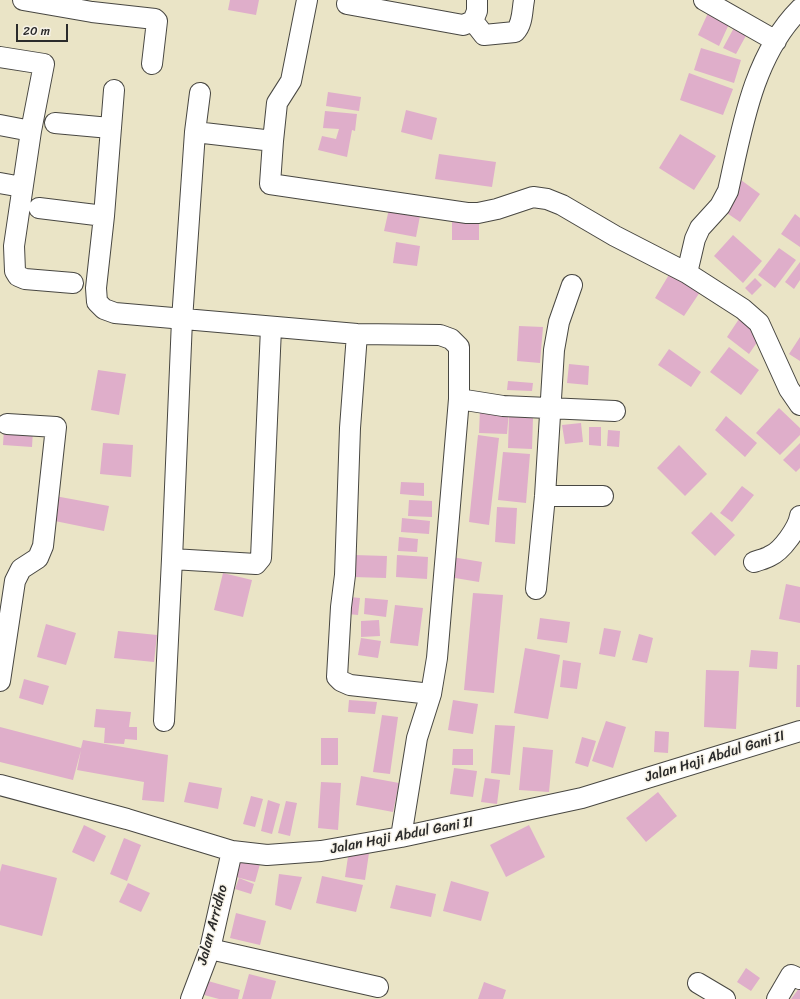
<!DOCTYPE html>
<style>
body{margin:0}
#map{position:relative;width:800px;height:999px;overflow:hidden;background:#eae4c6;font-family:Sriracha,sans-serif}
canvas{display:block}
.scale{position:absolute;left:16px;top:24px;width:52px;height:18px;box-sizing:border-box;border:2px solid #2b2b2b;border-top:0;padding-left:5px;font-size:12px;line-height:14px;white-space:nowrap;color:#2b2b2b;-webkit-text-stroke:3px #f7f3e8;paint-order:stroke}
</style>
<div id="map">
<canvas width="800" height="999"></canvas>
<div class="scale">20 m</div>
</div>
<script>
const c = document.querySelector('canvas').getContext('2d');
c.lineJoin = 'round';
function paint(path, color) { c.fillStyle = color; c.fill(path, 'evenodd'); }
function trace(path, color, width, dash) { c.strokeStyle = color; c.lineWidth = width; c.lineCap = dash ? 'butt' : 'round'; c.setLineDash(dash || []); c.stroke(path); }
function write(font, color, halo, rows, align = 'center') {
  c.font = font + ' Sriracha,sans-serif'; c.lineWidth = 3; c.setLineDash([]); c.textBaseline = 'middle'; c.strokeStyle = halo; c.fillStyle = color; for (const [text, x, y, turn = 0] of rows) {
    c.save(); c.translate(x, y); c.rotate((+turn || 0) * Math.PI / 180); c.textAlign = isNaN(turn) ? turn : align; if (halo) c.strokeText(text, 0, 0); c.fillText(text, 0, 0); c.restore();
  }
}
paint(new Path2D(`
 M230,0h29l-3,15 -28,-5z
 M708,13l21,11 -10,22 -21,-11z
 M736,24l13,6 -13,24 -13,-6z
 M701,48l40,12 -7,23 -40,-13z
 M689,73l44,16 -10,26 -43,-15z
 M328,92l33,5 -2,14 -33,-5z
 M406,110l31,8 -5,22 -31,-8z
 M325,111l32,3 -2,17 -3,-1 -5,27 -29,-7 4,-14 14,3 3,-10 -16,-1z
 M680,134l36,22 -22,34 -35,-22z
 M439,154l57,8 -4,25 -57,-8z
 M741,180l19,14 -20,28 -19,-13z
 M389,209l31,7 -4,21 -32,-6z
 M795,214l5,4v29l-19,-13z
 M452,217l27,1v22h-27z
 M733,235l29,26 -19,22 -29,-27z
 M396,242l24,4 -3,20 -24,-3z
 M779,248l17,12 -21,28 -17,-13z
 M800,262v18l-6,9 -9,-7z
 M670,273l30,19 -16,24 -29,-18z
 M755,278l7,7 -10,10 -7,-7z
 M739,319l23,16 -13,19 -22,-17z
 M519,326l24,1 -3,36 -23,-2z
 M800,337v24l-11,-7z
 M729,347l30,23 -18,25 -31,-23z
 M669,349l32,23 -10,15 -33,-22z
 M569,364l20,2 -1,19 -21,-2z
 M98,370l28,4 -7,41 -28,-5z
 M508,381l25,2 -1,8 -25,-1z
 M779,408l21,20v7l-20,20 -24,-22z
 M480,409l29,2 -2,23 -28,-1z
 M509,416l24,1 -1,32 -24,-1z
 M726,416l31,27 -12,14 -30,-27z
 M581,423l2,19 -18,2 -3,-19z
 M589,427h12v19l-12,-1z
 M4,428l29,2 -1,17 -29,-2z
 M608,430l12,1 -1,16 -12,-1z
 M478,435l21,3 -10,87 -20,-3z
 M103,443l30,2 -2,32 -31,-3z
 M800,443v25l-4,4 -13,-12z
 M679,445l28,29 -22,22 -28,-28z
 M503,452l27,2 -4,49 -28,-3z
 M401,482l23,1v13l-24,-2z
 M742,486l12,9 -22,27 -12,-9z
 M55,496l54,10 -5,25 -54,-11z
 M409,500l23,1v16l-24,-1z
 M497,507l20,1 -2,36 -20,-2z
 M711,512l24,23 -20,21 -24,-23z
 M402,518l28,3 -1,13 -28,-2z
 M399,537l19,2 -1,13 -19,-1z
 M354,555l33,1 -1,22 -33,-1z
 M397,555l31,2 -1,22 -31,-2z
 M452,557l30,5 -3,20 -30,-5z
 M223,573l29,7 -9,37 -29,-7z
 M786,584l14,3v36l-21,-4z
 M473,593l30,2 -9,98 -30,-3z
 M350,597l10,1 -2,17 -10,-1z
 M365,598l23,2 -2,17 -22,-3z
 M395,605l28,3 -5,38 -28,-3z
 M540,618l30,4 -3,21 -30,-4z
 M379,620l1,16 -19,1v-16z
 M46,624l30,9 -10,32 -29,-8z
 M604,628l17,3 -6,26 -16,-3z
 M118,631l39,4 -3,27 -40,-4z
 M639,634l14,4 -6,25 -15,-3z
 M361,638l20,3 -3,17 -20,-3z
 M525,648l35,7 -12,64 -34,-6z
 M751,650l27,2 -1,17 -28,-2z
 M563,660l18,3 -4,26 -17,-2z
 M797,665h3v42h-4z
 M706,670l33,1 -3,58 -32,-2z
 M24,679l25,7 -6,19 -24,-7z
 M349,700l28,2 -2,12 -27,-2z
 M453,700l25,4 -5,30 -25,-4z
 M96,709l35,3 -2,15h8v13l-12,-1 -1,5 -20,-1 1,-15 -11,-1z
 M382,715l16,2 -8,57 -17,-2z
 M606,721l20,6 -13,41 -21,-7z
 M495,725l20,1 -5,49 -19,-2z
 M0,727l81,21 2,-8 85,15 -4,47 -22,-2 2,-18 -67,-12 4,-20 -8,30 -73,-18z
 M655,731l14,1 -1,21 -14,-1z
 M582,737l14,4 -8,26 -13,-4z
 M321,738h17v27h-17z
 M523,747l30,3 -4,42 -30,-2z
 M453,749h20v16h-21z
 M454,768l23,3 -4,26 -23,-3z
 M361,776l38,7 -6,29 -37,-7z
 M485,778l15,2 -3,24 -16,-2z
 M189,782l33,6 -4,21 -34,-7z
 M321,782l20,1 -3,47 -20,-2z
 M658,792l19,24 -31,26 -20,-24z
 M251,796l12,3 -8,28 -12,-3z
 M268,800l12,4 -8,30 -11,-3z
 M286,801l11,2 -7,33 -12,-3z
 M84,825l22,11 -12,26 -22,-10z
 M529,825l16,32 -39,20 -16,-32z
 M124,838l17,7 -14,36 -17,-7z
 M349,850l20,3 -4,27 -20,-3z
 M240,859l20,5 -5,18 -19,-5z
 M2,864l55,14 -15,58 -42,-11v-53z
 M279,874l23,3 -11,33 -16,-5z
 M322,876l41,9 -7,27 -40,-9z
 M239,878l15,6 -3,10 -16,-5z
 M451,881l38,11 -8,29 -38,-10z
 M128,883l22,10 -9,19 -22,-10z
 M396,885l40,9 -5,23 -41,-9z
 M236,913l30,8 -6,24 -30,-7z
 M746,968l14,10 -9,13 -14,-9z
 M249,974l27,7 -5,18h-29z
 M208,981l32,9 -2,9h-19l-15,-4z
 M484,982l22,8 -3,9h-25z
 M800,987v12h-9z`), '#dfaeca');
const minor = new Path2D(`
 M23,0l69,12 63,7 2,2 -5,43
 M307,0l-16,81 -14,22 -4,38 -3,43 197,29h11l19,-4 36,-12 14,2 15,6 53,31 72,37 56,36 16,14 30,66 11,16
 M704,0l72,41
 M347,4l116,21 10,-4 4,-10v-11
 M473,21l11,14 31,-3c8,-8 7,-22 9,-32
 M0,57l44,7 -13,67 -17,115 1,25 3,5 7,3 48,4
 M114,90l-10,126 -8,72 1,14 7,7 11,4 242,21 83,1 11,4 8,8v52l-22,259 -6,36 -14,44 -16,99
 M200,93l-5,39 -13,188 -10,239 84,5 5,-6 10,-230
 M55,123l55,5
 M0,125l31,6
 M195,132l78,9
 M0,183l22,4
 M39,208l65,8
 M687,273l8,-34 5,-11 20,-22 8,-15c14,-63 25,-135 72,-182
 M357,334l-7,94 -5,147 -4,32 -4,70 4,4 9,4 81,9
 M459,399l44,7 112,5
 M545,496h58
 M754,562c5,-2 11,-3 16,-6 12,-5 28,-28 30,-40
 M536,589l9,-93 9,-146 5,-28 13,-37
 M0,681l15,-100 6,-12 17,-11 5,-12 13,-119 -49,-3
 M164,721l8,-162
 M0,785l127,34 105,32 35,4 54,-4 80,-14 181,-39 218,-67
 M210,949l168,38
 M698,983l27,16
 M191,999l19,-50 22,-98
 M777,999l14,-24 9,4`);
trace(minor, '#484742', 22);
trace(minor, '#fff', 20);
write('14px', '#2b2b2b', '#f7f3e8', [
 ["Jalan Haji Abdul Gani II",715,757,-17],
 ["Jalan Haji Abdul Gani II",402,836,-11],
 ["Jalan Arridho",213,925,-75]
]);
</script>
